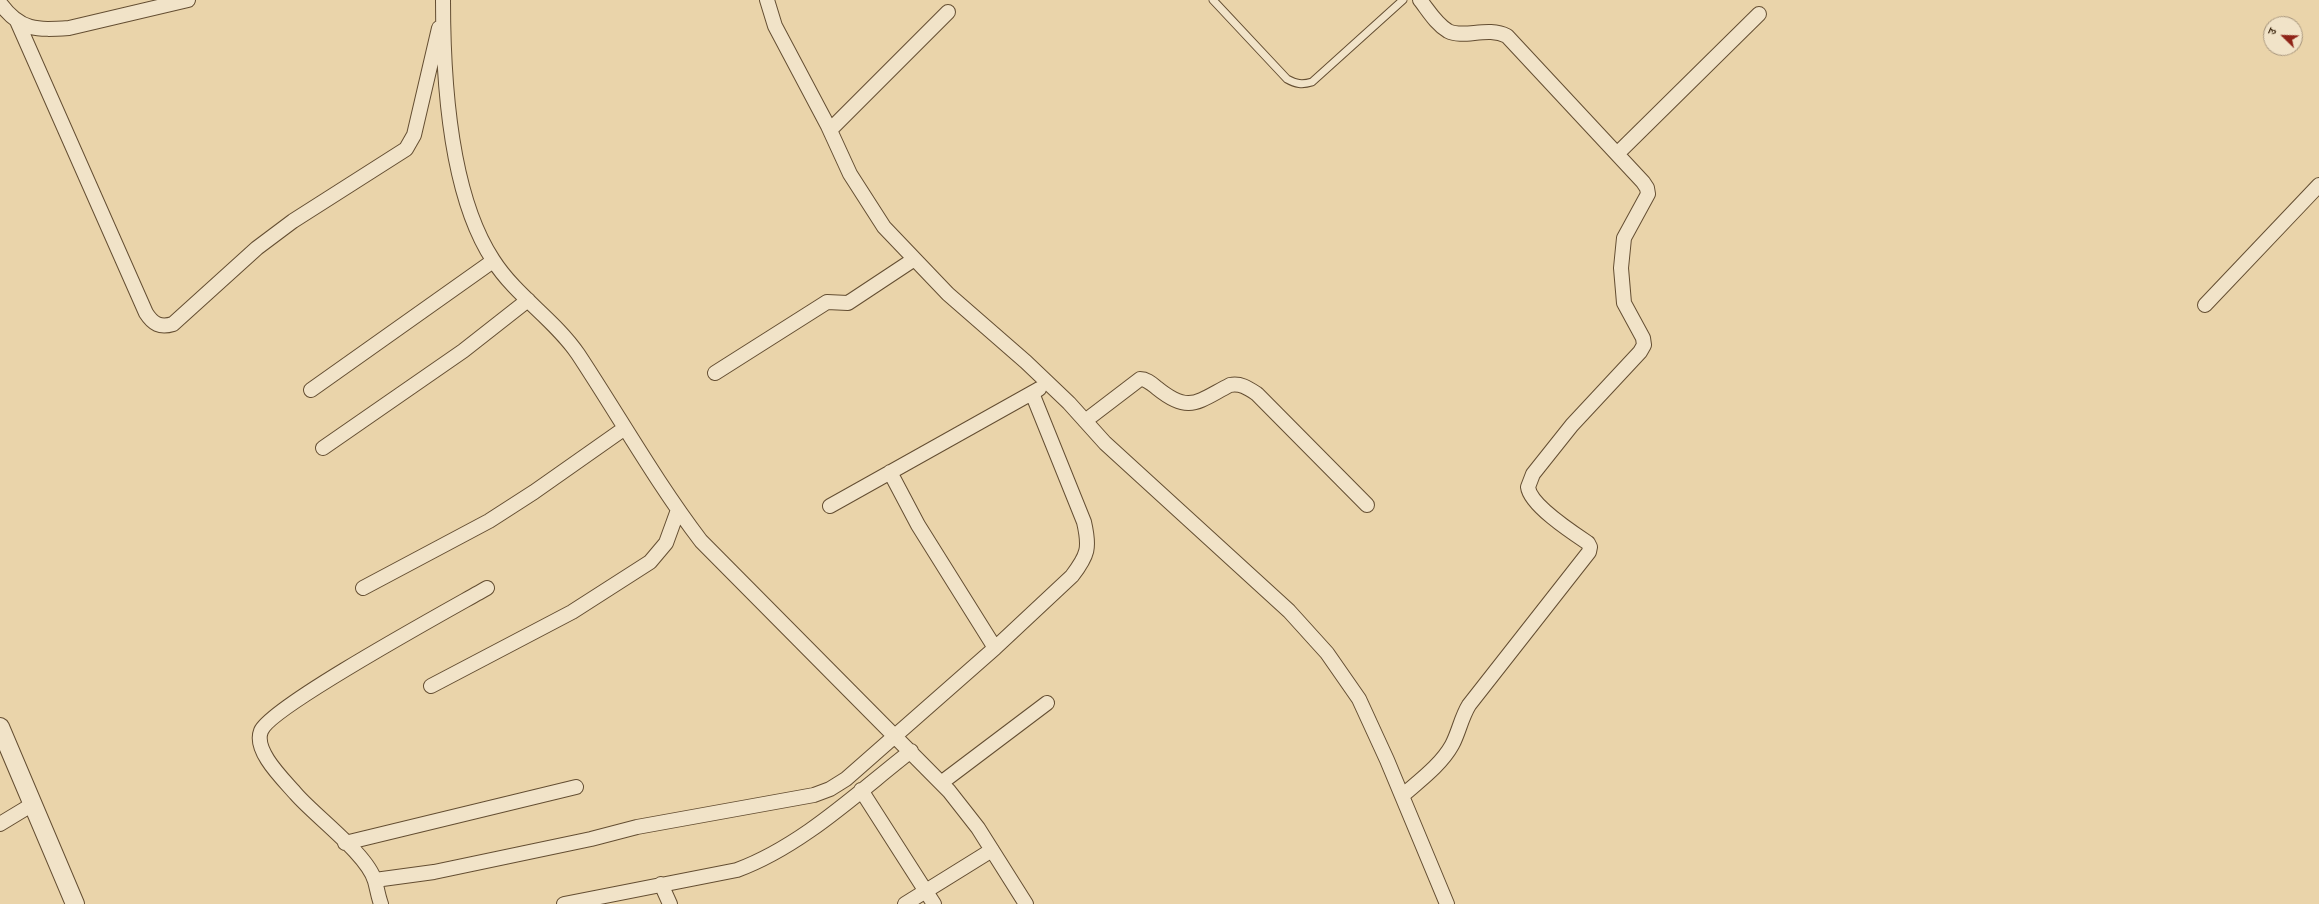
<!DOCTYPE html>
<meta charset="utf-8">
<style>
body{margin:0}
#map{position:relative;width:2319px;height:904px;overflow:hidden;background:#ead4aa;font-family:"IM FELL Double Pica","Noto Serif Devanagari",serif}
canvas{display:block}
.north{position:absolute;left:2263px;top:16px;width:40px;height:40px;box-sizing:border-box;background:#f1e3c8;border:1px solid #a7957c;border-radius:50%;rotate:293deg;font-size:11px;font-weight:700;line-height:16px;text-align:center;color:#37210a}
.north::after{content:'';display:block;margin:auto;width:14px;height:18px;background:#8f2418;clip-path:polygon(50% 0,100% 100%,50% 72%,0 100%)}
</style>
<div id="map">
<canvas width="2319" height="904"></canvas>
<div class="north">उ</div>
</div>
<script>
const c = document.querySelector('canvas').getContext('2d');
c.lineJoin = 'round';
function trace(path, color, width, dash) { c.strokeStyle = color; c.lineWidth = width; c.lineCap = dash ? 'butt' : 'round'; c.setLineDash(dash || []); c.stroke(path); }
const service = new Path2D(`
 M1213,0l74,79c9,5 15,6 25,3l91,-82`);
const minor = new Path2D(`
 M443,0c0,78 6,193 50,260 23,36 61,59 85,94 41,62 78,128 123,187l248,250 29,37 48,76
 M767,0l8,26 53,100 22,48 34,53 64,67 78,68 43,41 36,40 184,168 38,42 32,46 28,61 60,144
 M0,3c20,28 37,27 69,25l119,-28
 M17,21l129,292c7,11 14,15 27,11l84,-76 36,-27 113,-72 8,-14 25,-107
 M830,130l118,-118
 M1617,154l142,-140
 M2205,305l114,-120
 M715,373l112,-71 21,1 65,-43
 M311,390l182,-129
 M1085,421l55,-42c7,0 12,5 17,9 32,26 40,14 73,-3 11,-2 18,3 27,9l110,111
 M323,448l140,-97 65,-51
 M890,472l28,53 77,123
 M830,506l209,-117
 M363,588l126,-67 45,-29 91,-64
 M431,686l141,-74 78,-50 16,-19 12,-33
 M941,783l106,-80
 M861,790l73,114
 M1402,796c17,-15 39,-31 50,-51 7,-13 9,-27 17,-40l120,-153 1,-5 -2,-4c-15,-10 -58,-38 -60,-56l5,-13 39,-49 68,-73 4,-7 -1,-7 -19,-35 -3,-35 3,-30 24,-44 -1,-6 -4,-6 -136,-146c-19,-10 -44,3 -59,-5 -12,-7 -20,-21 -28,-31
 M0,824l33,-20
 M345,843l231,-56
 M375,880l59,-8 157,-33 46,-12 177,-32 16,-6 16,-10 149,-131 77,-72c16,-21 18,-28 12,-54l-52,-129
 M661,884l9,20
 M381,904c-3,-8 -4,-16 -6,-23 -8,-27 -59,-64 -79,-87 -12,-14 -43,-43 -35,-63 9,-24 193,-124 226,-143
 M564,904l173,-34c65,-24 120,-77 174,-119
 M905,904l87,-54`);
const tertiary = new Path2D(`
 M0,727l75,177`);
trace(service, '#644e32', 9);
trace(minor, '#644e32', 16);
trace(tertiary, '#644e32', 20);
trace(service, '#f1e3c8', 7);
trace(minor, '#f1e3c8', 14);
trace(tertiary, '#f1e3c8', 18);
</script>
